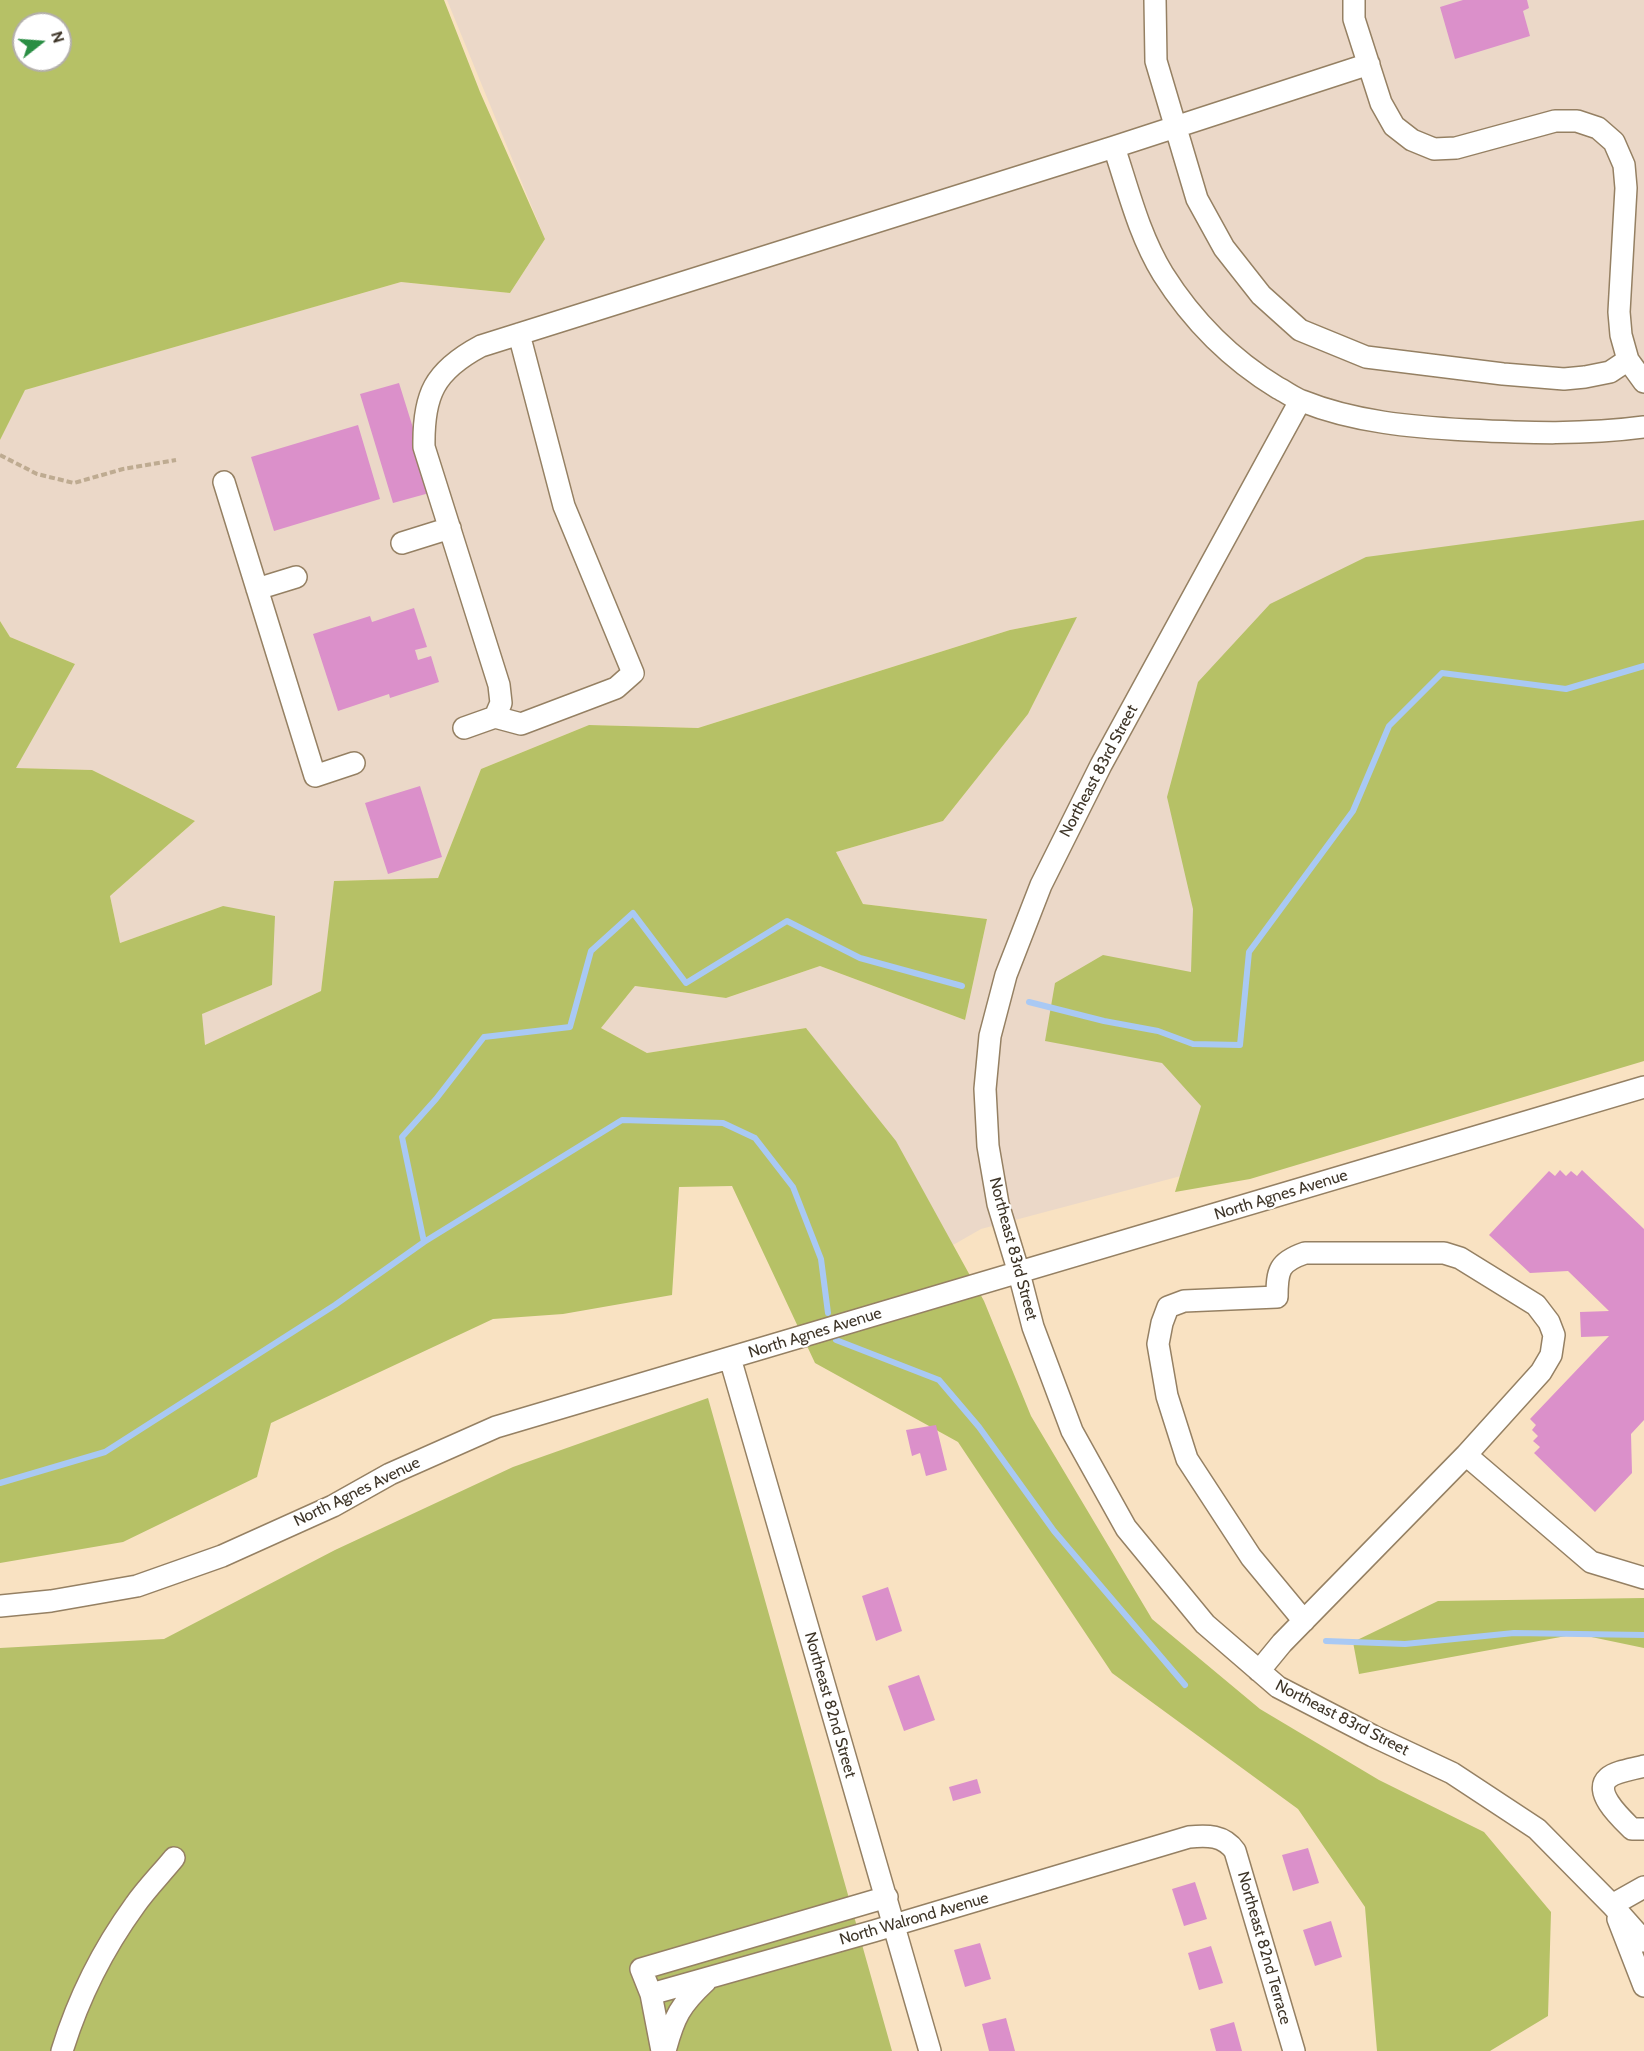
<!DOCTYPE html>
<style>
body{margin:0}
#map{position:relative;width:1644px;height:2051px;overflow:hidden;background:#f9e2c2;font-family:Cabin,sans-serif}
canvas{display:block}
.north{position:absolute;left:12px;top:12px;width:60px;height:60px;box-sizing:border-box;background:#fff;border:2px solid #b2aea9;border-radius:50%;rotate:73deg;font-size:16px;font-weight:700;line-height:24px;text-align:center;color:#3e3528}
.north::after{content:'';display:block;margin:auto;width:21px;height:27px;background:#2a8e44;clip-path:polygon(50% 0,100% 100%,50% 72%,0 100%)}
</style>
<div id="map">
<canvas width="1644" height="2051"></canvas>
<div class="north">N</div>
</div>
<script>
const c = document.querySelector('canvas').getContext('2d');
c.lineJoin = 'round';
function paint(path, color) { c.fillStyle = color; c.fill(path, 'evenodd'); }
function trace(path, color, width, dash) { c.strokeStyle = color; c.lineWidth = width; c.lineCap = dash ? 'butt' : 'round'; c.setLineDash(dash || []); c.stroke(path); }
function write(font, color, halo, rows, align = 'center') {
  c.font = font + ' Cabin,sans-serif'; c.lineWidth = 4.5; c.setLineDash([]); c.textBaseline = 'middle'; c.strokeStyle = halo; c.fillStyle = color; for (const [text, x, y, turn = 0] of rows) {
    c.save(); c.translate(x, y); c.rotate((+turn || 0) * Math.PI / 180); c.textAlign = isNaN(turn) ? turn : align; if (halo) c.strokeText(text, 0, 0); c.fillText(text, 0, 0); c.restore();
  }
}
paint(new Path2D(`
 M447,0h1197v1026l-448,146 -215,57 -28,16 -51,-92 -96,-125 -159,25 -46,-25 34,-42 91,12 94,-32 145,54 22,-101 -124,-15 -27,-52 107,-31 85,-107 48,-97 -66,13 -312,98 -109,-3 -108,44 -43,109 -103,3 -14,110 -116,54 -4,-31 71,-29 -49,-79 -103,37 -10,-47 85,-75 -103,-51 -77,-2 60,-104 -65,-27 -10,-16v-181l24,-50 377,-108 109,11 35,-54z`), '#ebd8c8');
paint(new Path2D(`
 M708,1398l184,653h-892v-403l164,-9 171,-89 178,-83z`), '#b6c069');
paint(new Path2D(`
 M0,0h444l36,92 65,147 -35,54 -109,-11 -376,108 -25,50zM24,24h36v36h-36z
 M1644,520v541l-394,118 -75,13 26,-86 -39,-43 -117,-22 10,-58 48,-28 88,17 2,-63 -26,-112 31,-115 72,-78 96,-47z
 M1077,617l-49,97 -85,107 -107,31 27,52 124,15 -22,101 -145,-54 -94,32 -91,-12 -34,42 46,25 159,-25 90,113 88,160 47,115 121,203 108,90 119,71 105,52 67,80 -3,104 -58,35h-113l-12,-144 -67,-98 -186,-136 -154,-231 -143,-79 -83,-177 -53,1 -7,108 -109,19 -70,5 -222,104 -14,54 -134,65 -123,21v-942l10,16 65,27 -59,104 76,2 103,51 -85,75 10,47 103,-37 52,10 -3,69 -70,29 3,31 116,-54 13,-110 104,-3 43,-109 108,-44 109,3 312,-98z
 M1644,1598v50l-67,-14 -218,40 -6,-32 85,-41z`), '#b6c166');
trace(new Path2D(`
 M1029,1002l75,19 54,10 35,13 47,1 9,-93 104,-141 36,-85 53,-53 124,16 78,-23
 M424,1242l198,-122 101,3 32,15 38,49 28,72 7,54
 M836,1340l103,40 40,47 75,104 131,154
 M0,1483l105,-31 230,-147 89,-63 -22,-105 34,-38 48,-62 86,-10 21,-76 42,-38 53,70 101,-62 73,37 102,28
 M1326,1641l79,3 109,-11 130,2`), '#a9c9f4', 6);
paint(new Path2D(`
 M1463,0h64l2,8 -6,3 7,25 -75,23 -15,-52z
 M399,383l34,109 -40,11 -33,-109z
 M358,425l22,74 -106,32 -23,-74z
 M414,608l13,39 -12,3 3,10 13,-4 8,26 -49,16 -1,-4 -51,17 -25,-77 57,-18 2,6z
 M420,786l22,71 -54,17 -23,-71z
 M1560,1170l6,6 5,-5 6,5 5,-6 62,59v191l-13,14 1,39 -37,39 -61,-59 6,-6 -7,-6 5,-5 -6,-6 4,-5 -6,-6 79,-83 -28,1 -1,-25 29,-1 -41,-40 -38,2 -41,-38 60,-64 6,5z
 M936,1425l11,45 -21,6 -6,-23 -8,3 -6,-26z
 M888,1587l14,44 -26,10 -14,-45z
 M919,1675l16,45 -31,11 -16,-45z
 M977,1779l4,14 -28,8 -4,-14z
 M1308,1848l11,35 -26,8 -11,-36z
 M1195,1882l12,37 -23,7 -12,-37z
 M1331,1921l11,36 -27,9 -12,-36z
 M980,1943l11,36 -26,8 -11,-37z
 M1211,1946l12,37 -24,7 -11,-37z
 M1006,2018l9,33h-26l-7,-27z
 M1234,2022l8,29h-26l-6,-22z`), '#db90ca');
const minor = new Path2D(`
 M1155,0l1,61 41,138 27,49 37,47 39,35 66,27 137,17 61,5 21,-2 25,-5 18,-12
 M1354,0v19l27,84 13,23 18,14 22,9 22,-1 99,-27h22l21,7 16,14 10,23 2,23 -7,124 2,23 7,25 16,22
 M1114,147c14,42 25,88 49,127 29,46 69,86 115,114 8,4 16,10 24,13 52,21 110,26 165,29 60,3 118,5 177,-3
 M1300,401l-199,364 -60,120 -35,90 -16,61 -5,53 3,57 10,58 21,69 14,54 39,104 54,97 79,96 73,63 95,49 79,37 85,56 75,76 32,36
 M224,482l91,294 39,-13
 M402,543l48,-15
 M257,589l39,-12
 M495,717l26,7 95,-36 17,-15 -69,-167 -45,-172
 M464,728l31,-11 6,-14 -2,-18 -75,-238c-1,-52 10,-76 57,-101l633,-199 255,-83
 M730,1358l200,693
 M1466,1455l125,107 53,16
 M0,1606l51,-5 86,-15 85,-30 111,-50 57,-32 106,-47 1148,-340
 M1259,1671l23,-28 184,-188 75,-83 10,-17 3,-20 -5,-13 -13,-17 -76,-47 -16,-5h-139c-26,9 -28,17 -28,44l-93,4 -16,6 -6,16 -4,21 9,52 20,63 64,98 53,64
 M1644,1766c-10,3 -28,5 -36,12 -16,14 14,41 24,51h12
 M1612,1905l32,-18
 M1618,1919l26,67
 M651,1994l223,-63 315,-94c18,-2 35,-2 46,14l59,200
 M62,2051c16,-52 41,-102 73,-146 11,-16 26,-31 39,-47
 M662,2051l-11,-57 -10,-25 246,-72
 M665,2051c9,-34 15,-46 41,-70`);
trace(minor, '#958063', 24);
trace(new Path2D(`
 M0,455l37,19 37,9 49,-14 53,-9`), '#beab91', 4, [6, 3]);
trace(minor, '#fff', 21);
write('16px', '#3e3528', '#fff', [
 ["Northeast 83rd Street",1099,771,-62],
 ["North Agnes Avenue",1281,1195,-17],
 ["Northeast 83rd Street",1013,1249,75],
 ["North Agnes Avenue",815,1333,-17],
 ["North Agnes Avenue",357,1492,-26],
 ["Northeast 82nd Street",830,1705,74],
 ["Northeast 83rd Street",1342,1718,27],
 ["North Walrond Avenue",914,1919,-16],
 ["Northeast 82nd Terrace",1264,1948,74]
]);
</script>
